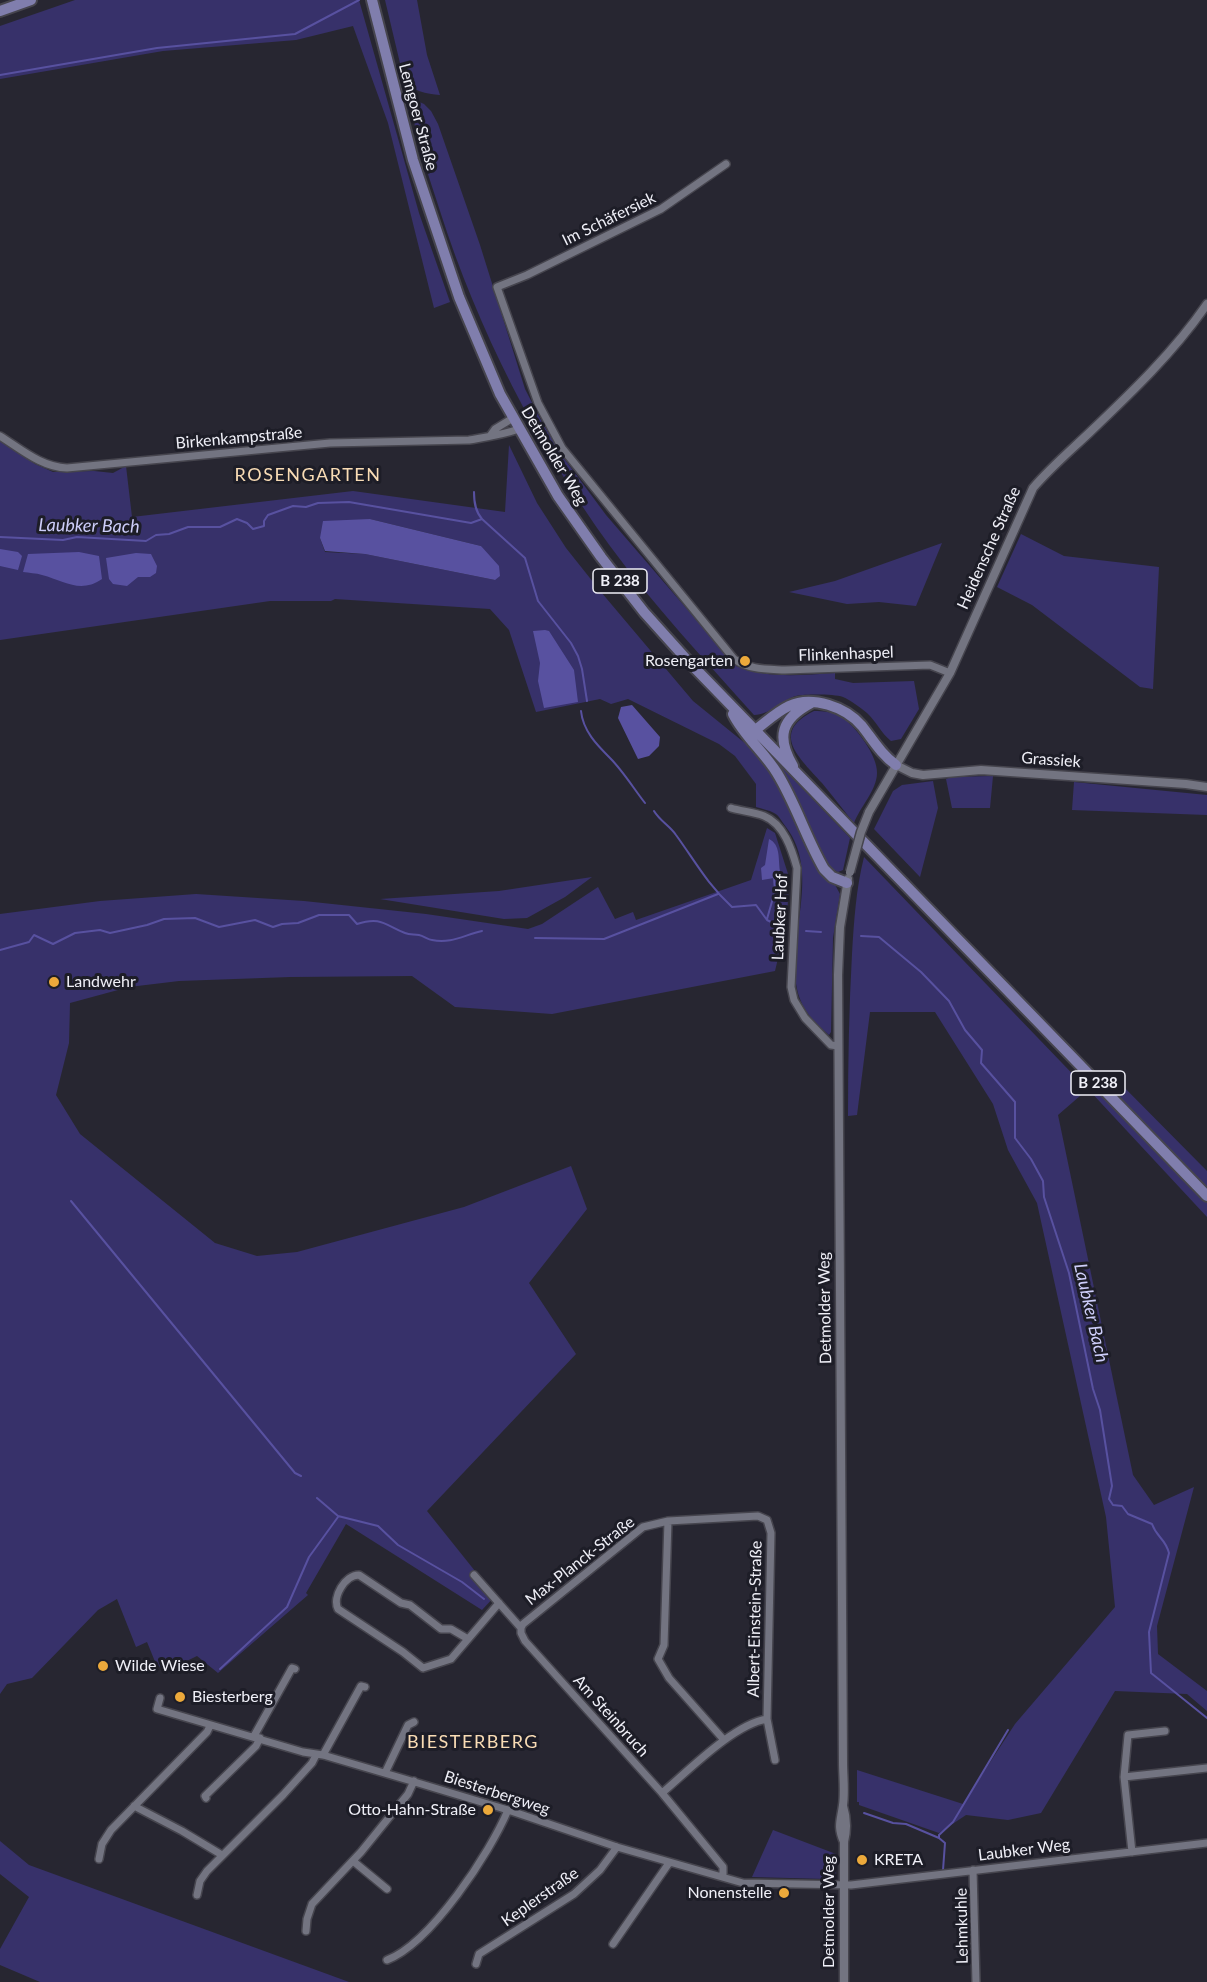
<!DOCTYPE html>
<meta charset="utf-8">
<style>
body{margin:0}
canvas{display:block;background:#272631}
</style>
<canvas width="1207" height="1982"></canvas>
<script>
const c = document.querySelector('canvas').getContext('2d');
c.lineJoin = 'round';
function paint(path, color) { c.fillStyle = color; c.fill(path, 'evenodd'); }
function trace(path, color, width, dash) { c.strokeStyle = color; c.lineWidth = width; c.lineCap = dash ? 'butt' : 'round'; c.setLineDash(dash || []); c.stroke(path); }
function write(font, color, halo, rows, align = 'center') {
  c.font = font + ' Lato,sans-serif'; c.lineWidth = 6; c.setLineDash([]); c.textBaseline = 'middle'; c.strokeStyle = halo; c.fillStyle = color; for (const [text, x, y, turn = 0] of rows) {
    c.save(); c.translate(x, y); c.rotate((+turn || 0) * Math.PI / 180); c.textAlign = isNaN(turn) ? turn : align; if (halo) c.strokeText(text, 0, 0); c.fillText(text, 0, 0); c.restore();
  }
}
paint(new Path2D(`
 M75,0h284l60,213 31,89 -16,6 -46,-185 -35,-97 -57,14 -133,11 -163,28v-53z
 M385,0h32l10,55 13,40c-13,-1 -29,-4 -36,-15z
 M415,100l9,4 7,7 7,13 42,121 45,144 18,35 20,33 43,58 130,151c32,13 65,9 99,7v6l18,4 61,-2 5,28 -18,30 -10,2c-10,-8 -15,-20 -24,-28 -6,-5 -17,-13 -24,-16 -9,-3 -37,-3 -47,-1 -15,4 -26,19 -42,19 -49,-55 -100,-109 -144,-169 -73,-101 -132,-216 -170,-335 -11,-35 -25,-72 -29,-109z
 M0,441l35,23 18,8 41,-1 19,2 13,-7 6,51 221,-26 152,21 4,-67 28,58 29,45 35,44 92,109 53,43 12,13 22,29 54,97 6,11 -7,44 -2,94 -2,3c-12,-11 -23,-20 -29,-36 -19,-55 24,-122 -14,-172 -4,-5 -7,-12 -12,-14 -5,-3 -12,-4 -18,-6v-23l-21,-28 -16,-12 -91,-45 -17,5 -11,-5 -64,13 -27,-82 -19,-21 -155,-10 -4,2h-61l-270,39zM370,519l111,27 14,34 -130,-26 -40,-2 -5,-14z
 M1021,534l43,22 95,11 -6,122 -13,-2 -108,-82 -35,-18z
 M942,543l-26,63 -37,-4 -32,2 -58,-12 46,-11z
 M814,711c9,0 18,1 26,5 15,9 38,40 37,57 0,17 -17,34 -23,50 -11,-13 -21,-27 -32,-40 -22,-25 -53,-50 -8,-72z
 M780,765l70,73 -7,32 -5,2 -11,-6 -37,-82 -12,-16z
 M993,776l-3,32h-38l-6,-29 5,-2z
 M933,781l5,27 -18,69 -46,-48 19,-38 9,-6z
 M1074,782l133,13v20l-135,-5z
 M767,828l8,5 14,44 -2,43 -12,51 -223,43 -97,-7 -43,-31 -122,1 -111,4 -50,6 -59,16 -1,40 -13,52 24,39 135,109 42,13 40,-4 167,-45 107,-41 16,43 -58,74 47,71 -149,157 68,85 -13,14 -136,-86 -40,69 2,2 -90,78 -21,-17 -31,15 -10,-7 -9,-22 -11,5 -19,-48 -19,11 -66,68 -25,6 -7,10v-780l100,-13 96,-7 108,7 122,13 102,15 14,-5 56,-37 17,32 18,-7 3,8 115,-40z
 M864,857l223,232 21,-18 99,100v46l-119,-128 -30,26 75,360 21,30 40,-18 -37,139 1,28 49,37v20l-20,-17 -72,-3 -74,122 -33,7 -42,-5 -27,18 -80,-28v-3h-2v-32l106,34 52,-80 100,-117 -9,-90 -69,-314 -29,-53 -15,-46 -58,-92h-65l-13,103 -9,1c0,-54 1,-108 4,-162 2,-33 4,-65 12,-97z
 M592,877l-27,20 -38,21 -23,1 -124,-20 119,-8z
 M773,1830l63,24v23l-9,2 -75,-2z
 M0,1841l29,24 320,117h-309l-40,-17v-16l29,-52 -29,-23z`), '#37316a');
paint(new Path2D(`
 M370,519l111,27 18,20 1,10 -5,4 -130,-26 -40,-3 -5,-13 3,-17z
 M0,549l18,3 4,4 -4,14 -18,-4z
 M79,552l20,4 3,23c-22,15 -37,2 -60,-4 -6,-2 -13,-2 -19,-3l5,-18z
 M136,553l15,1 6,12 -1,7 -6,4h-12l-11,9 -14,-2 -4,-5 -3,-21z
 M545,630l4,1 25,39 4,32 -34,6 -6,-27 2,-18 -7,-32z
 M632,705l28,32 -1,9 -10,10 -11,3 -20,-41 3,-11z
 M769,839c12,6 9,20 11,32l-6,7 -12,2 -1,-12 4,-3z`), '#5851a0');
trace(new Path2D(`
 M0,75l157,-27 138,-14 64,-34
 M474,492c0,10 1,19 8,27
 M0,537l63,3 14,-3 69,4 10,-6 13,-1 19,-7h32l17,-8 10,4 6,6 11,-3v-5l4,-6 25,-9 13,1 12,-4 31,-1 122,21 11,-4 43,39 13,43 33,42 7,13 4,13 5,32
 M581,711c2,20 16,34 29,47 13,13 24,31 35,45
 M654,811c6,10 16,15 22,24 19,26 31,49 56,72l24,-2 11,15 18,9
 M767,919l8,-28 -1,-13
 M806,931l15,1
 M861,936l18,1 42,35 28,29 16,29 17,20 -1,13 34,39v36l16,21 12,22 1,16 25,76 24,116 7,21 12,76 -3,13 4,6 9,1 6,8 24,10c5,14 13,14 17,29l-20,79 2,41 56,45
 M535,938l69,1 114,-45
 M0,950l29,-8 5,-7 19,9 22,-11 25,-3 10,3 37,-8 17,-6 31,-1 24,9 36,-7 18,7 9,-3 16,-1 21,-8h30l8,9c24,-8 28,1 48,9 5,2 9,1 14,2 5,1 9,5 13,5 19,4 32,-5 50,-9
 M71,1201l224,272 6,3
 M317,1498l21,18 40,10 20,19 64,37 22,17
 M220,1669l67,-62 22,-50 29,-40
 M864,1813l29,10 13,1 33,14
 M943,1870l2,-27 -6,-5v-3l14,-13 55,-92`), '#5851a0', 2);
const minor = new Path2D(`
 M726,164l-65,45 -134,66 -30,12 41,116 24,45 172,211c16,11 32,10 51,11l145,-5 20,8
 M0,436c21,13 41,31 67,32l263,-25 139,-3c17,-3 33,-5 50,-11
 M490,436l5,-7 18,-11
 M731,808c10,3 23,4 33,8 20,8 28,34 33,52l-6,119 3,13 11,18 26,27 7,1
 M668,1521l-4,124 -6,14 11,19 55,62
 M474,1575l47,53v5l4,8 137,152 61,74v10
 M521,1628l2,-4 120,-97 25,-6 90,-5 9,4 4,13 -4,186c-33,5 -79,52 -105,74
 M468,1639l-17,-10h-10l-31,-24 -9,-2 -42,-28c-14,0 -27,22 -21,34l65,43 20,16 28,-9 48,-56
 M160,1698l-3,11 146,43 20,3 85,25 100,30 109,37 126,36 108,2 356,-42
 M767,1719l8,41
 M254,1736l38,-68 3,1
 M323,1755l38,-69 4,1
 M385,1773l23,-48 6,-3
 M1124,1777l83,-9
 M206,1798l-1,-2 51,-50 4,-8
 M134,1806l48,25 40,24
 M1132,1852l-8,-75 4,-42 37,-4
 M99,1859l3,-15 9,-14 96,-98 3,-6
 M353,1861l34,28
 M973,1870l3,112
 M197,1895l3,-14 7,-10 76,-76 29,-32 4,-8
 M306,1931l1,-12 5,-15 49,-52 47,-58 6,-13
 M613,1944l56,-81
 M387,1960c44,-17 103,-107 121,-150
 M476,1964l3,-10 95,-60 26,-24 17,-23`);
const tertiary = new Path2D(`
 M896,765l16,8 11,2 58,-5 205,14 21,3
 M869,812l81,-139 83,-185c17,-20 37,-37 56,-55 42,-40 85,-81 118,-129
 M843,1806c4,13 4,24 1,36v140
 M844,1842c-7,-16 -3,-21 -1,-37 2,-14 0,-29 0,-43l-5,-787 2,-48 8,-48`);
const primary = new Path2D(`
 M372,0l41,160 46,137 41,97 58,102 43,61 43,55 44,49 519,535
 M0,11l31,-11
 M733,714c11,22 31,38 44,59 19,31 29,65 47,96l8,8 15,6
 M754,731c11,-8 22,-19 35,-25 23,-11 57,1 73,20 11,14 19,28 34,39
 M793,766c-17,-29 -12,-47 18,-63`);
trace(minor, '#46454e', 10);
trace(tertiary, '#46454e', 11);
trace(primary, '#46454e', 14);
trace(minor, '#737481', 7);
trace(tertiary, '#737481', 8);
trace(primary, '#807ead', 10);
const tertiaryBridge = new Path2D(`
 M850,872l11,-40 8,-20`);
trace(tertiaryBridge, '#46454e', 11, []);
trace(tertiaryBridge, '#737481', 8);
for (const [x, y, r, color] of [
 [745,661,6,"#eca93b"],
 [54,982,6,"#eca93b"],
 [103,1666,6,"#eca93b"],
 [180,1697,6,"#eca93b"],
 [488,1810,6,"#eca93b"],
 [862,1860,6,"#eca93b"],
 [784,1893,6,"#eca93b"]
]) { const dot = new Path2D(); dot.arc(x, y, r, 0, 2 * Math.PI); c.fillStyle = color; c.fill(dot); trace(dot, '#1d1d27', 2); }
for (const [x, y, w] of [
 [620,581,54],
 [1098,1083,54]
]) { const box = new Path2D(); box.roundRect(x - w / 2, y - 12, w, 24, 4.5); c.fillStyle = '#1d1d27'; c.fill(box); trace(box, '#efeff7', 1.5); }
write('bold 15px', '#efeff7', null, [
 ["B 238",620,581],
 ["B 238",1098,1083]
]);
write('16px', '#efeff7', '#1d1d27', [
 ["Lemgoer Straße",418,117,75],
 ["Im Schäfersiek",609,219,-26],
 ["Birkenkampstraße",239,438,-5],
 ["Detmolder Weg",554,456,59],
 ["Heidensche Straße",989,548,-66],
 ["Flinkenhaspel",846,654,-2],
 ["Grassiek",1051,760,4],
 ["Laubker Hof",780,917,-87],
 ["Detmolder Weg",825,1308,-91],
 ["Max-Planck-Straße",580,1561,-38],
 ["Albert-Einstein-Straße",755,1619,-89],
 ["Am Steinbruch",611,1716,48],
 ["Biesterbergweg",497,1793,18],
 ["Laubker Weg",1024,1850,-7],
 ["Keplerstraße",540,1897,-35],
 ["Detmolder Weg",829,1912,-90],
 ["Lehmkuhle",962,1926,-91]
]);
write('16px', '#efeff7', '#1d1d27', [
 ["Rosengarten",733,661,"right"],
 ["Landwehr",66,982],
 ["Wilde Wiese",115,1666],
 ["Biesterberg",192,1697],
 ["Otto-Hahn-Straße",476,1810,"right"],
 ["KRETA",874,1860],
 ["Nonenstelle",772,1893,"right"]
], 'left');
c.letterSpacing = '1.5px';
write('18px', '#f9dcb5', '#1d1d27', [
 ["ROSENGARTEN",308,475],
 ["BIESTERBERG",473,1742]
]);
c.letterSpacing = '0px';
write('italic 18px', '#cdcdf9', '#1d1d27', [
 ["Laubker Bach",89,526,1],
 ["Laubker Bach",1091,1313,77]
]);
</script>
